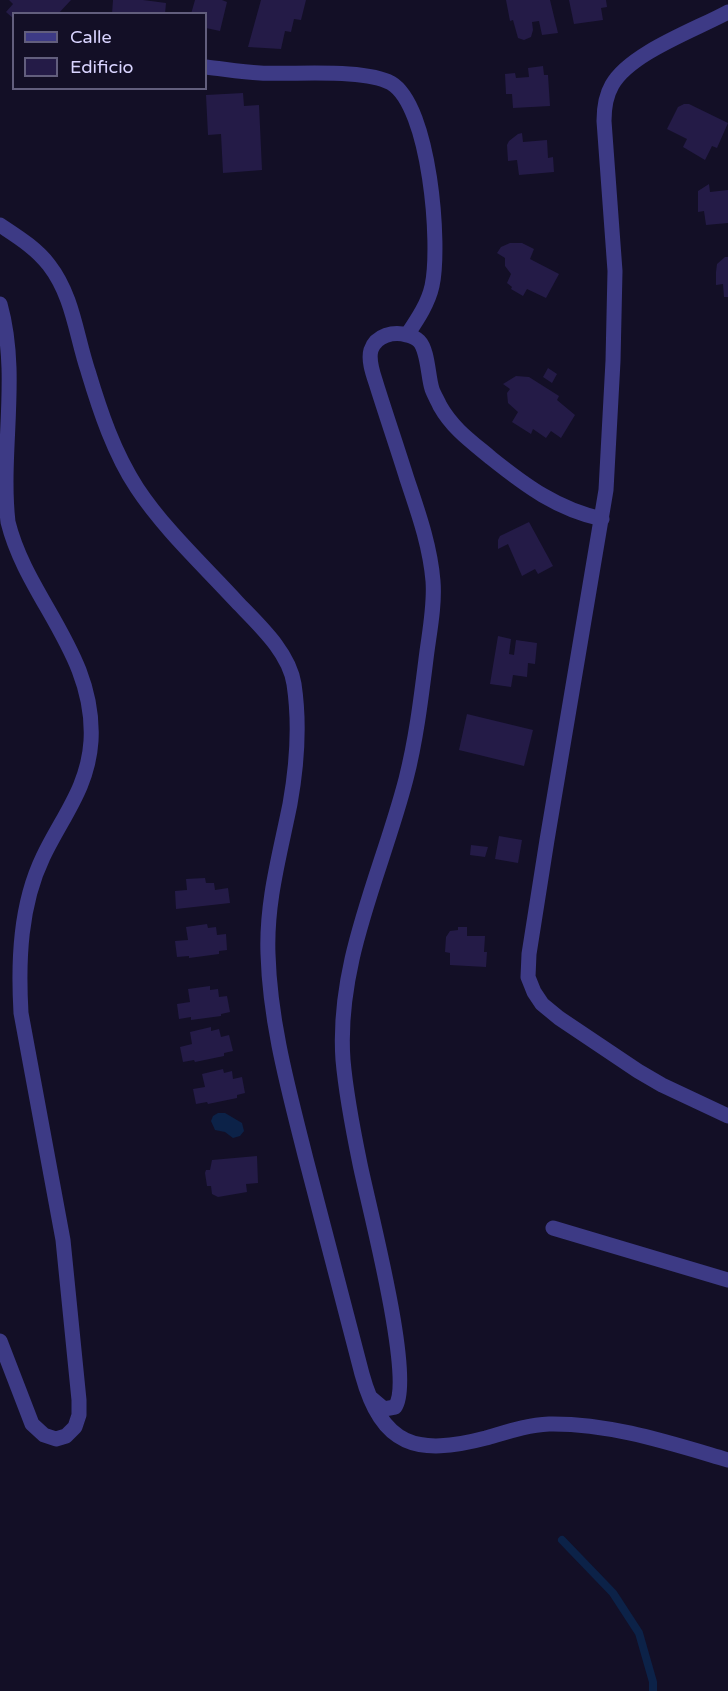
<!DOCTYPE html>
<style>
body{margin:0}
#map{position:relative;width:728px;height:1691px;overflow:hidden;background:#130f26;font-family:"Varela Round",sans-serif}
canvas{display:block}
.legend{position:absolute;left:12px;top:12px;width:195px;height:78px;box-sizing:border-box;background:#130f26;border:2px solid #625e7d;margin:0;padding:8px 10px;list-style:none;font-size:18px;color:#d9d4ff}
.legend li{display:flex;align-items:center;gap:12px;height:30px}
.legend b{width:30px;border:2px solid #625e7d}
</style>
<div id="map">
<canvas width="728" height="1691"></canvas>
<ul class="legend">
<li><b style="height:8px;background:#3d3a85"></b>Calle</li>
<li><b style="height:16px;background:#241b47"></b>Edificio</li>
</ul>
</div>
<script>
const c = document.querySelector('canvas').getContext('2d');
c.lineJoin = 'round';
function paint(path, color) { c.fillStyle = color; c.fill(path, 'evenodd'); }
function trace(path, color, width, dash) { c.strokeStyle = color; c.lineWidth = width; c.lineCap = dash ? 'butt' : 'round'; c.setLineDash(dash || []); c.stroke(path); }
paint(new Path2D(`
 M218,1113h7l17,10 2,8 -4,5 -7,2 -8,-6 -10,-2 -4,-9 2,-5z`), '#0c2248');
trace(new Path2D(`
 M562,1540l51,53 26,40 14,49v9`), '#0c2248', 8);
paint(new Path2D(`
 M9,0h62l-13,14h-44v5l-8,-7 7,-8z
 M113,0h30l23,3 -1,11h-53z
 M195,0h27l5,2 -7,29 -14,-3v-14h-15z
 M261,0h45l-5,20 -7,-1 -3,13 -6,-1 -4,18 -33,-2z
 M506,0h44l8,33 -16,2 -3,-14 -7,1 1,8 -2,7 -7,3 -6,-2 -5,-18 -3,1z
 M569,0h37l1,7 -6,1 2,12 -29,4z
 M543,66l1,9h4l2,31 -37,2 -1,-14h-6l-1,-20 10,-1 1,5 13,-1 -1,-9z
 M243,93l1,13 15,-1 3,65 -39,3 -2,-39 -13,1 -2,-40z
 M684,104h5l39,19 -11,25 -5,-2 -7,14 -22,-13 4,-8 -20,-10 11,-22z
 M522,133l1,9 24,-2 1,18 5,-1 1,15 -35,3 -2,-15 -9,1 -1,-16 2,-4 9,-7z
 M709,184l1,8 18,-2v33l-22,2 -2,-14 -6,1v-21z
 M510,243h12l12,6 -4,10 29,15 -13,24 -19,-9 -4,7 -12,-7 1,-2 -5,-4 4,-9 -6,-8v-8l-8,-5 4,-6z
 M725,257h3v40h-4l-1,-13 -7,1v-13l1,-8z
 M548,368l9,6 -5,9 -9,-6z
 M516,376l13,1 30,19 -2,4 18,15 -14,23 -10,-7 -5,7 -13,-9 -2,5 -19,-12 6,-10 -10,-9 -1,-10 3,-4 -7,-5z
 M529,522l24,44 -15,8 -3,-5 -13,7 -14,-32 -10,5v-9l2,-4z
 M498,636l13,3 -2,15 5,1 2,-15 21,3 -2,21 -7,-1 -1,14 -14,-2 -2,12 -21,-3z
 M467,714l66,16 -9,36 -65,-16z
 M499,836l23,4 -4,23 -23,-4z
 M471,845l17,2 -3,10 -15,-2z
 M205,878l1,5h8l1,7 13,-2 2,15 -54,6 -1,-18 12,-1 -1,-11z
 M207,924l1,4 8,-1 1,8 9,-1 1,16 -8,1v3l-30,4v-2l-12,1 -2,-16 13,-1 -2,-13z
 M458,927h9v9h18l-1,16h3l-1,15 -36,-2v-12l-5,-1 1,-15 4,-6 8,-1z
 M210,986v4l8,-1 1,8 8,-1 3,16 -9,2v2l-30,4v-3l-12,2 -2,-15 13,-2 -2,-13z
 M211,1027v4l8,-2 2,8 8,-2 4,16 -9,2v3l-29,6 -1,-2 -11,2 -3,-15 12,-3 -2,-12z
 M223,1069l1,4 8,-2 1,8 9,-2 3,16 -8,2v3l-29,6 -1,-2 -11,2 -3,-15 12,-2 -3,-13z
 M257,1156l1,27 -12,1 1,8 -29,5 -6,-3 -1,-8h-4l-2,-13 1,-3h4l2,-10z`), '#241b47');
trace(new Path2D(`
 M728,12c-33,18 -98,41 -116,73 -7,12 -8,24 -8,36l11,150 -2,90 -7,129 -59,350 -18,114 -1,23 6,15 8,12 17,14 79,53 24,14 66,31
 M206,67c18,2 36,5 54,6 33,2 104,-5 131,10 39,23 50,162 41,203 -4,18 -15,34 -25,49 -13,-4 -31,0 -36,15 -3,10 2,24 5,33 10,32 21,64 31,96 11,33 23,66 26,102 2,25 -4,53 -7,78 -5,40 -10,81 -20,120 -24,93 -70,183 -63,281 3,34 10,70 17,104 8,40 55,216 35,243l-11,2 -13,-11
 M0,225c18,12 36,23 49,40 24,31 27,70 39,106 12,40 26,82 49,117 27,41 67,78 100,114 22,23 52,50 57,82 6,40 3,81 -4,120 -10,50 -24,98 -22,150 2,70 21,137 38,205 19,71 37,143 56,215 20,73 55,82 124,64 21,-6 41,-13 63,-14 61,-1 121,19 179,36
 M0,304c20,71 0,147 8,218 19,77 88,132 83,219 -3,47 -29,76 -48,116 -23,48 -25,104 -22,156l42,227 16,160v15l-4,12 -9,9 -10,3 -12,-4 -12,-11 -32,-83
 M407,335c4,1 9,3 12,6 9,9 9,36 13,48 2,6 6,12 8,17 13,23 32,36 51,52 35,28 66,51 111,61
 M553,1228l175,52`), '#3d3a85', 15);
</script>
